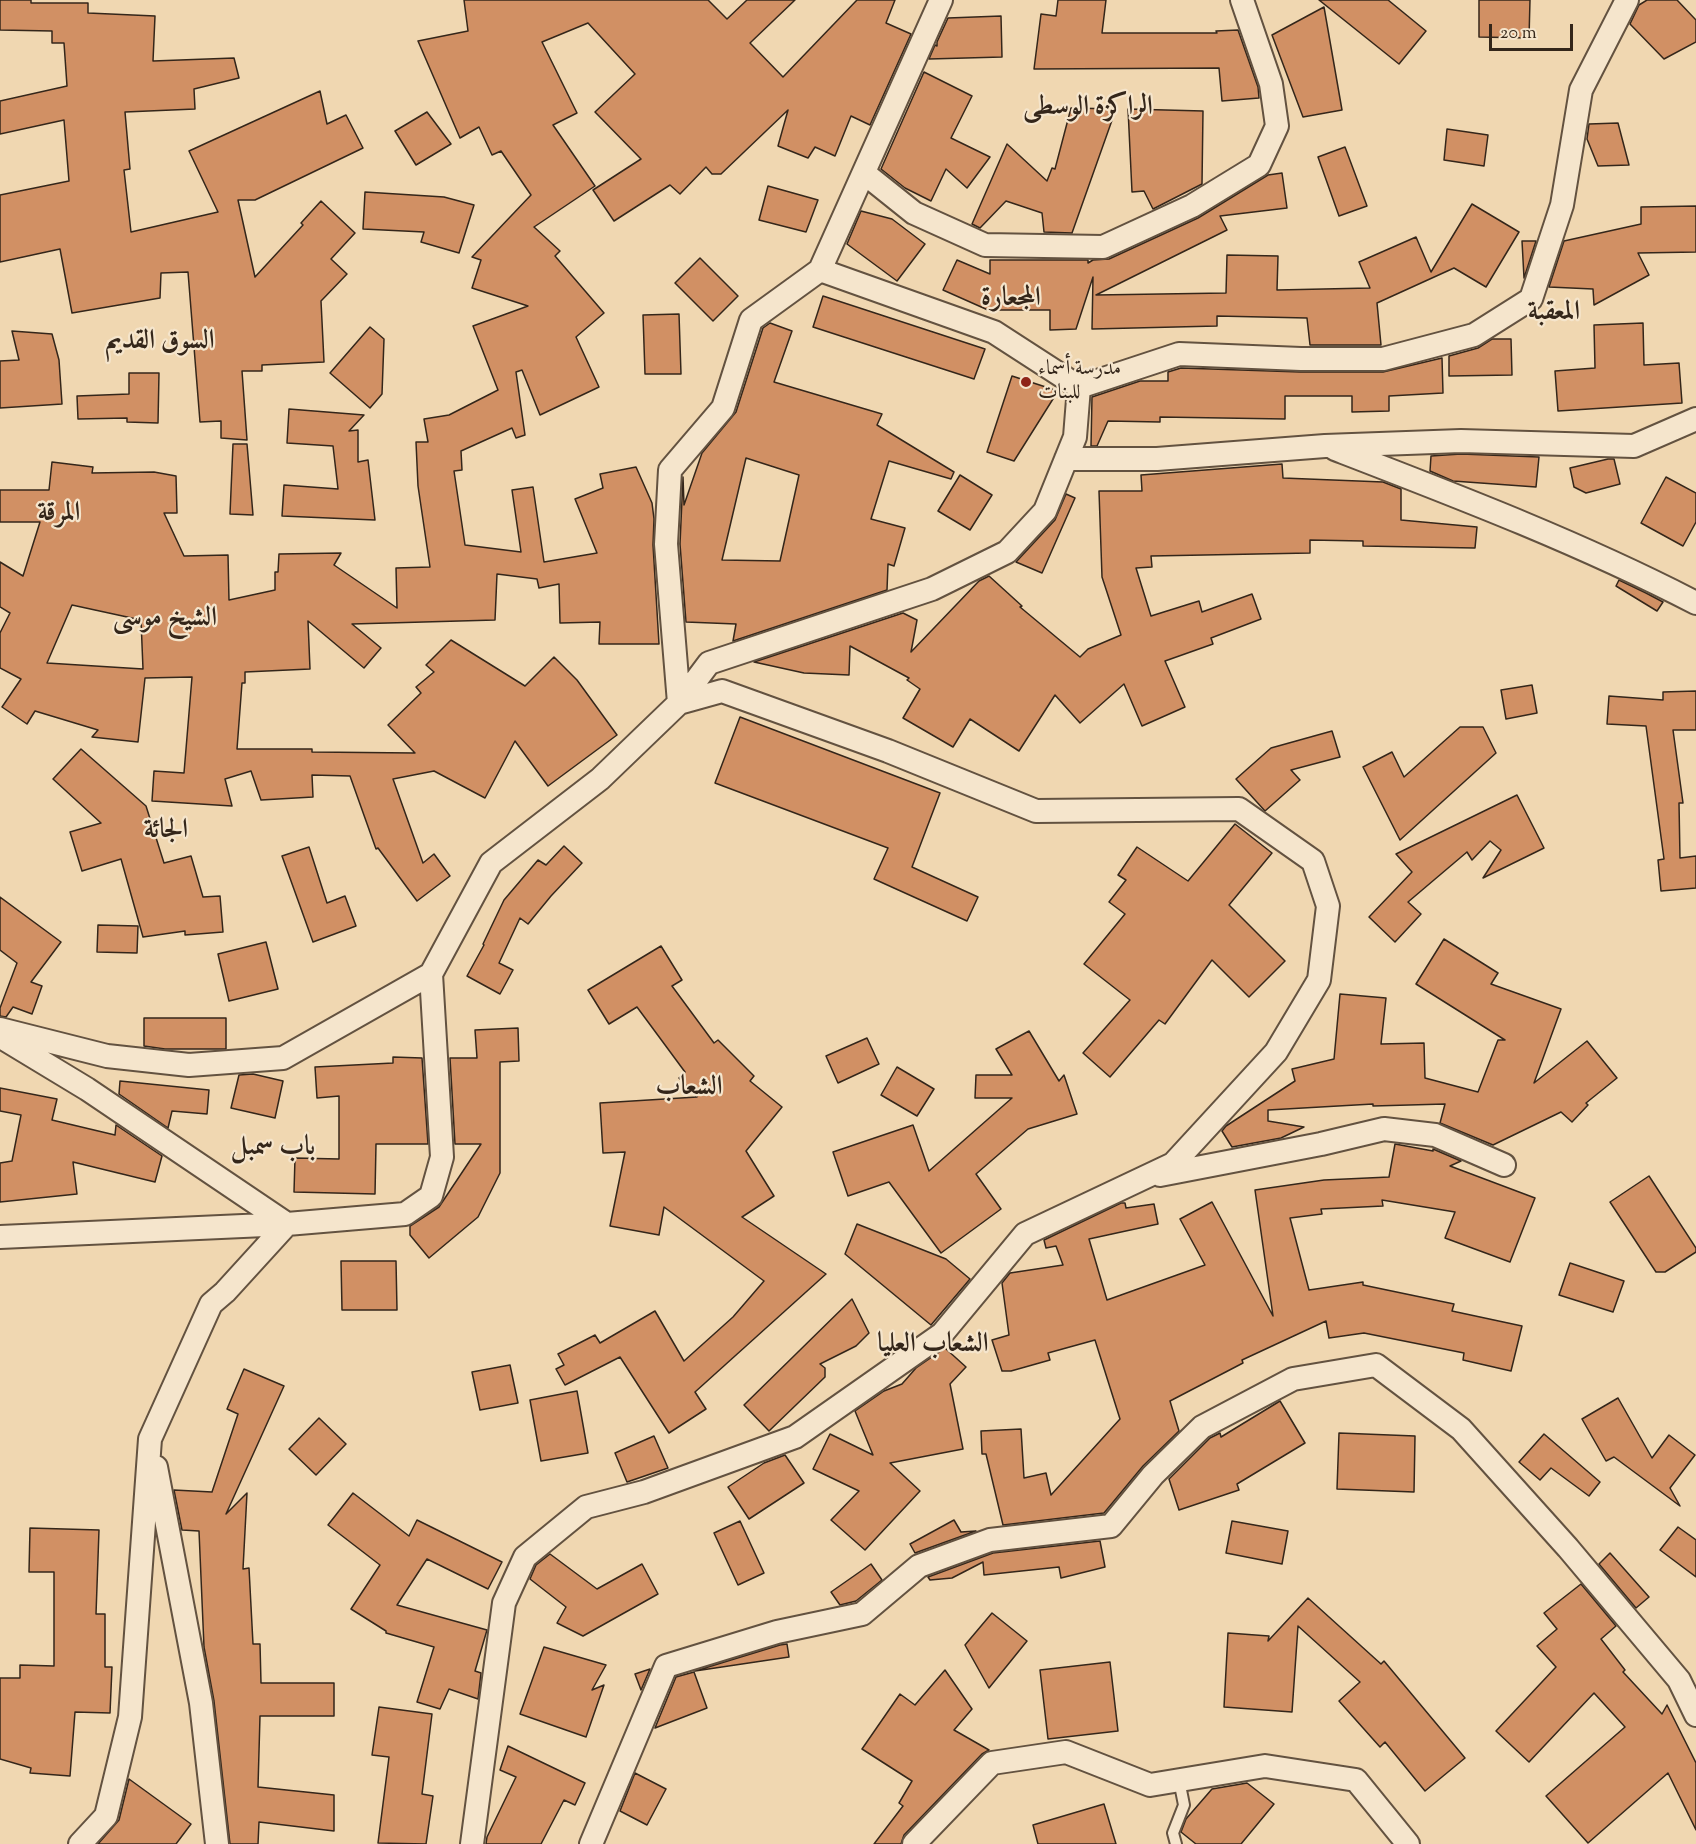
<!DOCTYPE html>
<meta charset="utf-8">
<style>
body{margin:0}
#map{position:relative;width:1696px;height:1844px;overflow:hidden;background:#f0d7b1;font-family:"Sorts Mill Goudy",serif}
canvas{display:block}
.scale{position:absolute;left:1489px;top:24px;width:84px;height:27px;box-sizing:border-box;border:3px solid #34261a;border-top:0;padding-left:8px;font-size:18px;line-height:21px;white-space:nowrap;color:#34261a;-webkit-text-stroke:4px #f5e5cc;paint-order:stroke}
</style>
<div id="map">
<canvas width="1696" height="1844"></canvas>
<div class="scale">20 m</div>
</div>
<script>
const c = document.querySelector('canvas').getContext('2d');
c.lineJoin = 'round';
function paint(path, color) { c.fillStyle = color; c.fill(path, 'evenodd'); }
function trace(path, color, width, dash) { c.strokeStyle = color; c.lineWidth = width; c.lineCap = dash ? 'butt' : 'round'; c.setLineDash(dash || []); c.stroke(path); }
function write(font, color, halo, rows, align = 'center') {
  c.font = font + ' "Sorts Mill Goudy",Amiri,serif'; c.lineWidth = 4.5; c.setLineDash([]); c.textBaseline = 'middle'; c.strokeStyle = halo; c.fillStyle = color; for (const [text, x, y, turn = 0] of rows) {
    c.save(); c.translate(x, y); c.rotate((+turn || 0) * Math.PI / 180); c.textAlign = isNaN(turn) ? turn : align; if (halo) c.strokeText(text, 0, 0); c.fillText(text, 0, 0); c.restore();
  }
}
const building = new Path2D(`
 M0,0h31v3h57v10l67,3 -2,45 81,-3 5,20 -45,11 1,20 -70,3 5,57 -6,1 7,62 87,-20 -29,-61 131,-60 7,33 19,-9 17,33 -108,52h-17l17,77 48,-52 -2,-2 20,-22 34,32 -24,26 16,15 -26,27 3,61 -62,3v6h-20l5,69 -26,-2v-17l-21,1 -12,-150 -27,1 -1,25 -88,15 -12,-64 -60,13v-67l69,-14 -5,-61 -64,14v-33l67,-15 -3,-43h-12v-12l-52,-1z
 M464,0h244l19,19 20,-19h48l-45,43 33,34 74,-77h38l-9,23 25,11 -41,91 -19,-9 -16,40 -20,-9 -7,11 -30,-12 10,-36 -67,64h-9l-6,-7 -26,27 -10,-9 -56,36 -21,-31 48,-31 -46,-47 40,-38 -47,-51 -46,19 35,71 -24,12 42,61 -61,41 26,24 -5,5 49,57 -28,24 23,50 -59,28 -18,-45 -6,2 9,63 -9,3 -4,-10 -51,23 1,19 -8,1 11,74 56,7 -9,-62 21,-3 11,75 53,-9 -22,-54 28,-11 -3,-14 36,-7 16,36 2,16 -1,26 6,99h-60l1,-22 -40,1 -1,-39 -20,4 -2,-9 -40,-5 -2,46 -143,4 29,24 -17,20 -56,-47 2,48 -65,3v11h-3l-5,66h75v3l103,1 -27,-28 33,-32 -5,-6 18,-15 -8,-7 25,-25 74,46 29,-29 23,23 40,55 -69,51 -33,-45 -30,57 -51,-27 -41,8 30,84 11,-9 16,22 -33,25 -39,-53 -2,1 -26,-73 -38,-1 1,22 -52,3 -10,-29 -26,8 7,27 -80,-5 2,-30 30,2 8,-96 -47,1 -7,64 -46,-5 6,-7 -63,-19 -8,13 -25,-17 19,-28 -21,-11v-35l10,-20 -10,-6v-45l23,14 17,-54h-40v-32h49l3,-28 41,5 -1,6 62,-1 22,4 1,37h-13l20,43 44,-1 1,45 46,-10v-18h3l1,-18 62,-1 -7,12 63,43 -1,-40 34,-1 -12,-81 -2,-44h12l-4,-23 25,-4 49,-25 -25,-64 55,-20 -56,-18 9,-28 -9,-3 59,-62 -30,-44 -9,4 -13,-28 -19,11 -42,-97 50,-10zM72,605l69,15 2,49 -96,-6z
 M1058,0h48l-4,33h115l-1,-2 22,-1 20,57 1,11 -37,3 -3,-33 -185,1 7,-55 15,2z
 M1319,0h69l38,31 -27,33z
 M1479,0h51l-1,38 -50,-1z
 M1647,0h30l19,20v22l-32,17 -34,-35 9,-19z
 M1324,7l18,103 -39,7 -31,-82z
 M1001,16l1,41 -73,2 6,-14 2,1v-4l11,-24z
 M924,72l48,24 -21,42 39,19 -23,31 -21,-19 -15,32 -26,-13 -24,-19z
 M1071,108l45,1 -44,124 -28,-1 -2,-19 -36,-12 -26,27 -8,-4 35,-80 40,37 5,-13 3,1z
 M1128,109l75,2 -1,73 -49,25 -9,-18 -12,1z
 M427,112l24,32 -35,21 -21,-34z
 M1618,123l11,42 -31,1 -11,-27 2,-15z
 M1447,129l41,6 -4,31 -40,-6z
 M1345,147l22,59 -28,10 -21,-59z
 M1282,173l5,35 -67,8 7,14 -131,65 130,-2 1,-38 51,1 -1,34 93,-2 -11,-26 57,-25 15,35 41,-68 47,28 -33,55 -32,-19 -77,35 4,42h-71l-3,-27 -90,-2v10l-125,3 1,-52 -17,52 -26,1v-20h-62l-45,-20 14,-30 33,14v-14h98v3l5,-3 16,-1 89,-41 70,-43z
 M768,186l50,14 -12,32 -47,-12z
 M365,192l79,5 30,8 -15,48 -38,-11 3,-10 -61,-3z
 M1696,206v46l-58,1 11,22 -55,30 -1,-16 -44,-2 15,-46 77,-17v-17z
 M861,211l31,8 33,25 -28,37 -50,-37z
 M1522,241h14l-12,37z
 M700,258l38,38 -25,25 -38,-38z
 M823,296l162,53 -11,30 -161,-52z
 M679,314l2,60h-36l-2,-59z
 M770,323l22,8 -18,51 108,32 -5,11 77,47 -3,7 -62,-18 -18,58 34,9 -11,38 -6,-2 -1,26 -154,51 3,-17 -50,-2 -6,-78 3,-67 1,28 18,-52 34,-41 27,-84zM746,458l53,17 -19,86 -58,-1z
 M1643,323l1,42 35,-2 3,40 -124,8 -3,-40 40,-3 -1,-43z
 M370,327l14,12 -2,55 -12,14 -40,-35z
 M12,331l40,3 7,26 3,44 -62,4v-47l19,-1z
 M1492,339h19l1,36 -63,1v-20l29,-8z
 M1442,358l1,35 -54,3v15l-37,1v-16h-67v23l-125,-2v5l-52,-1 -11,25h-6l1,-49 48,-16h28v-9l13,-4 119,4h83z
 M129,373h30l-1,50 -31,-1v-4l-49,1 -1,-23 52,-2z
 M1012,376l46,15 -44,70 -27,-9z
 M289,409l75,6 -15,16 9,-1v32l10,-2 7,60 -93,-4 2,-31 54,4 -5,-43 -46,-3z
 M233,444h14l6,71 -23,-1z
 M1461,454l78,3 -3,30 -83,-6 -23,-10 1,-15z
 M1608,459h6l6,25 -34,9 -12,-6 -4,-19z
 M1282,464l1,14 100,4 18,7v31l76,7 -2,21 -112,-2v-5l-53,-1v13l-159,3 1,11 -16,1 15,48 48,-15 3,11 50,-18 9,25 -50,19 2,6 -48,17 20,46 -43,19 -18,-42 -44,39 -25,-28 -36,56 -49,-32 -17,28 -50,-29 17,-29 -13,-9 2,-2 -59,-32 -1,29 -45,-2 -50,-11 149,-49 14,7 -6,32 68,-71 10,-5 33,30 -2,1 60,50 8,-8 33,-14 -19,-58 -3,-86h43l-1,-16z
 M960,475l32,20 -22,35 -32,-19z
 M1666,477l30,16v29l-13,24 -42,-23z
 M1066,494l9,4 -33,75 -26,-11 39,-42z
 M1619,580l27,13 17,9 -6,9 -41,-25z
 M1532,685l5,28 -31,6 -5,-29z
 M1696,691v39h-23l10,73h-4l1,55 16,-2v32l-35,3 -3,-31 6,-1 -18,-133 -39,-2 2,-28 54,4v-8z
 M740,717l200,76 -28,74 66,30 -11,24 -93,-42 14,-31 -173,-65z
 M1460,727h23l13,26 -96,87 -37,-73 29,-15 12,25z
 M1332,731l8,26 -49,13 9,10 -35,31 -29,-32 35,-31z
 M81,749l65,57 18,57 27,-7 12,41 17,-1 3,36 -38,3v-4l-42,6 -22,-78 -39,12 -12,-39 31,-9 -48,-44z
 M1517,795l27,53 -61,30 18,-28 -11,-9 -18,19 -5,-8 -59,50 13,12 -26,28 -26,-25 43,-45 -16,-18z
 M1235,824l37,29 -43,52 56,56 -36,36 -37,-37 -47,64 -6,-4 -49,57 -27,-24 47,-53 -46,-36 41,-50 -16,-12 17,-22 -8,-5 19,-28 51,34z
 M564,846l18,17 -31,33 -23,28 -8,-6 -21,45 14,7 -13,24 -33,-18 17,-31 -1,-1 21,-44 34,-40 8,5z
 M309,847l18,56 18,-7 11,30 -43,16 -31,-86z
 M0,897l61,45 -30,40 11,4 -10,28 -19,-7 -7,10 -6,-1v-8l17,-45 -17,-13z
 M98,925l40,1 -1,27 -40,-1z
 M1444,939l54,34 -7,11 70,25 -27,74 53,-42 30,37 -31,25 2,2 -16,17 -11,-10 -68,33 -53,-22 5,-19 -72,2v-2l-105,6v11l36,6 -23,11 -49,9 -10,-16 4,-5 69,-45 -3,-12 42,-10 6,-65 46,4 -5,46 43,-1 1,35 53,14 20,-52h7l-89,-56z
 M266,942l12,47 -49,12 -11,-47z
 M661,946l21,34 -10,6 42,57 4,-3 36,36 -4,5 32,26 -36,44 28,45 -32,21 84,57 -131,118 11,17 -37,24 -49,-76 -55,28 -9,-16 8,-4 -6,-11 37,-19 5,8 55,-32 29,50 49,-44 31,-36 -100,-74 -5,28 -49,-9 15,-74 -22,1 -3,-50 97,-6 -18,-19 6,-6 -48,-65 -28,17 -21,-34z
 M144,1018h82v31h-61l-21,-3z
 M518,1028l1,33 -19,1v111l-22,44 -49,41 -19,-23v-9l29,-19 42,-63h-26l-5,-86h27l-2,-28z
 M1029,1031l30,50 5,-6 13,39 -49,15 -52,45 25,35 -60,44 -52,-71 -41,14 -15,-44 80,-27 16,46 83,-73h-37l1,-23h36l-16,-26z
 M867,1038l12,26 -41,19 -12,-27z
 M393,1057l29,1 6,86h-52l-1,50 -81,-2 1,-34 44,1v-63l-22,2 -2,-31 78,-4z
 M897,1067l37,22 -17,27 -36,-21z
 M253,1074l30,7 -8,37 -44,-10 8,-33z
 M120,1081l89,9 -2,24 -35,-3 -4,17 -49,-34z
 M0,1088l57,11 -5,21 63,15 1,-10 46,31 -7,26 -82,-20 4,32 -77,8v-39l12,-2 9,-46 -21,-4z
 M1395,1144l38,7v-2l28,12 -11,5 85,32 -25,64 -65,-24 10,-26 -73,-12 1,6 -62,3 1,5 -32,4 19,72 54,-8v3l91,19 -2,7 70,15 -11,45 -48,-11 1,-7 -100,-20 -35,5 -3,-17 -84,39 1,3 -73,38 9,30 -36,35 -39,47 -101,12 -17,-71h-4l-1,-23 40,-2 3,49 22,-5 5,22 69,-76 -25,-79 -47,13 2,7 -39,11h-9l-10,-31 17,-5 -7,-52 8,-10 53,-8 -7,-19 -10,2 -2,-8 77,-37h4l1,5 28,-4 4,20 -69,15 18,61 98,-35 -25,-46 32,-17 61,114 -18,-126 69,-10 65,-3z
 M1649,1176l47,72v4l-31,20h-9l-46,-70z
 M857,1224l89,35 24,20 -39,46 -86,-71z
 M341,1261h55l1,49h-55z
 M1570,1263l54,18 -11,31 -54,-17z
 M852,1299l17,34 -13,13 -36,18 5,4v9l-56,54 -25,-26z
 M945,1348l21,19 -16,17 13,65 -73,14 30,28 -55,59 -34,-30 28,-29 -46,-22 17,-35 43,21 -18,-44 29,-20 18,-7 14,-16z
 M510,1365l8,38 -38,7 -8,-38z
 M244,1369l40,17 -58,128 21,-21 -4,76 6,-1 4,76h7l1,39h73v33h-74l-2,71 76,8v36l-75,-9 -1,22h-28l-16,-143 -10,-54 -5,-116 -17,-1 -8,-40 38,2 26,-78 -11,-5z
 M577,1391l11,62 -47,8 -11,-61z
 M1618,1398l34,60 17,-23 26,20 -25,33 10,18 -66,-49 -8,4 -24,-42z
 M1280,1401l25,42 -68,41 2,6 -60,20 -10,-31 41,-41 10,-5 1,4z
 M319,1418l27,26 -30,31 -27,-26z
 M1339,1433l76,3 -1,56 -77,-3z
 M1544,1434l56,48 -11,14 -38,-28 -11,12 -21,-18z
 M654,1436l14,32 -41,14 -12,-29z
 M785,1455l19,28 -55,36 -21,-32 36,-24z
 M353,1493l56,43 8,-16 85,42 -14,27 -61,-30 -30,46 90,25 -12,41 6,2 -3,26 -29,-10 -9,20 -23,-7 17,-55 -48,-14v-2l-35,-22 29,-44 -52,-40z
 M954,1520l7,12 15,-1 -61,22 -5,-9z
 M740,1521l24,52 -26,12 -24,-52z
 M1232,1521l56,10 -6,33 -56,-11z
 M1678,1527l18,13v37l-36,-27z
 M30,1528l69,2 -3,84h9v53h7l-2,46 -35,-1 -5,64 -40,-3 1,-5 -31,-9v-81h20v-13l34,1v-94h-25z
 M1100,1541l5,26 -44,11 -2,-11 -75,8 -1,-13 -31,16 -22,2 -2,-3 65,-24z
 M1610,1553l39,44 -13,11 -37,-44z
 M550,1554l47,35 45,-25 16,30 -75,42 -26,-13 9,-16 -36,-28 6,-14z
 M871,1564l11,16 -26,21 -16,4 -9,-13z
 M1581,1584l35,42 -15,13 24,31 -2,2 39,42 5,-9 29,58v67l-28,-57 -80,70 -42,-47 79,-69 -31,-34 -65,69 -33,-31 60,-64 -19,-21 20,-17 -13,-16z
 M1308,1598l73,66 3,-3 81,97 -40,33 -40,-49 -5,5 -41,-46 21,-19 -62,-56 -6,86 -68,-5 4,-74 41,3 -1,5z
 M992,1613l35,28 -38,47 -24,-43z
 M787,1644l2,13 -94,14 85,-26z
 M544,1647l62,18 -14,25 12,-5 -18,52 -66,-23z
 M1110,1662l8,69 -70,8 -8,-69z
 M650,1669l-9,21 -6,-16z
 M945,1670l27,39 -18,21 35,20 -7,4 -78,81 -3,9h-27l29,-38 -4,-3 13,-22 -50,-32 38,-55 15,11z
 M694,1672l13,36 -52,20 21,-51z
 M379,1707l53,7 -10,80 11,2 -7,48 -48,-1 11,-86 -17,-2z
 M508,1746l77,37 -10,22 -11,-5 -23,44h-55l1,-7 29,-60 -16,-7z
 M635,1773l31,16 -19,36 -27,-14z
 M129,1779l62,45 -15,20h-78l21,-24z
 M1247,1783l27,21 -33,40h-45l-15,-12 5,-13 26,-30z
 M1104,1804l12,40h-78l-5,-19z`);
paint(building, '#d19064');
trace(building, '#34261a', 1.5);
const service = new Path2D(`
 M1176,1844l-3,-11 11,-28 -5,-25`);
const minor = new Path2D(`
 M864,173l50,40 71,32 118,2 89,-41 67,-41 18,-39 -6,-42 -29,-84
 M820,270l174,62 85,55
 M1079,387l100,-33 122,5h82l91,-24 57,-36 31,-94 19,-115 46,-90
 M1335,449c122,47 245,94 361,154
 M1066,459h91l168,-13 136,-5 173,5 62,-27
 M679,703l-13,-159 4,-74 53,-62 28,-88 69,-50 121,-270
 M679,703l30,-40 223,-74 75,-37 38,-41 30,-74 4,-50
 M0,1029l107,27 82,9 94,-7 148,-84 60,-111 109,-84 79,-76 43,-12 166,60 148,60 203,-2 74,52 15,45 -9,74 -43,72 -103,112 -148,70 -83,100 -147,103 -151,55 -58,15 -61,50 -21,46 -32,241
 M1,1037l86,52 200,135 -62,68 -14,12 -61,135 -20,278 -24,99 -26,28
 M1160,1175l161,-31 63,-15 51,6 69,30
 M0,1237l287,-13 118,-10 26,-18 11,-39 -11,-183
 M156,1467l45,236 16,141
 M591,1844l75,-178 111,-34 85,-18 57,-48 71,-26 121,-14 42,-51 49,-48 91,-48 83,-14 85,64 107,119 111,132 17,35
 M914,1844l78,-81 74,-11 84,33 115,-19 91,14 52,64`);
trace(service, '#635240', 14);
trace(minor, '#635240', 26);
trace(service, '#f5e5cc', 10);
trace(minor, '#f5e5cc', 22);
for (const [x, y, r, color] of [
 [1026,382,6,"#8f2418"]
]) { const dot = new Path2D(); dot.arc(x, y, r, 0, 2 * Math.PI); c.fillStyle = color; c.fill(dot); trace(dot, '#f5e5cc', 2); }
write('21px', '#34261a', '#f5e5cc', [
 ["مدرسة أسماء",1038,370],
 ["للبنات",1038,394]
], 'left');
write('bold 27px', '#34261a', '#f5e5cc', [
 ["الراكزة الوسطى",1088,109],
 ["المجعارة",1011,300],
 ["المعقبة",1554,314],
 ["السوق القديم",160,343],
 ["المرقة",59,515],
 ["الشيخ موسى",165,620],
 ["الجائة",166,832],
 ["الشعاب",689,1089],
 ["باب سمبل",273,1149],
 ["الشعاب العليا",933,1346]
]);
</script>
